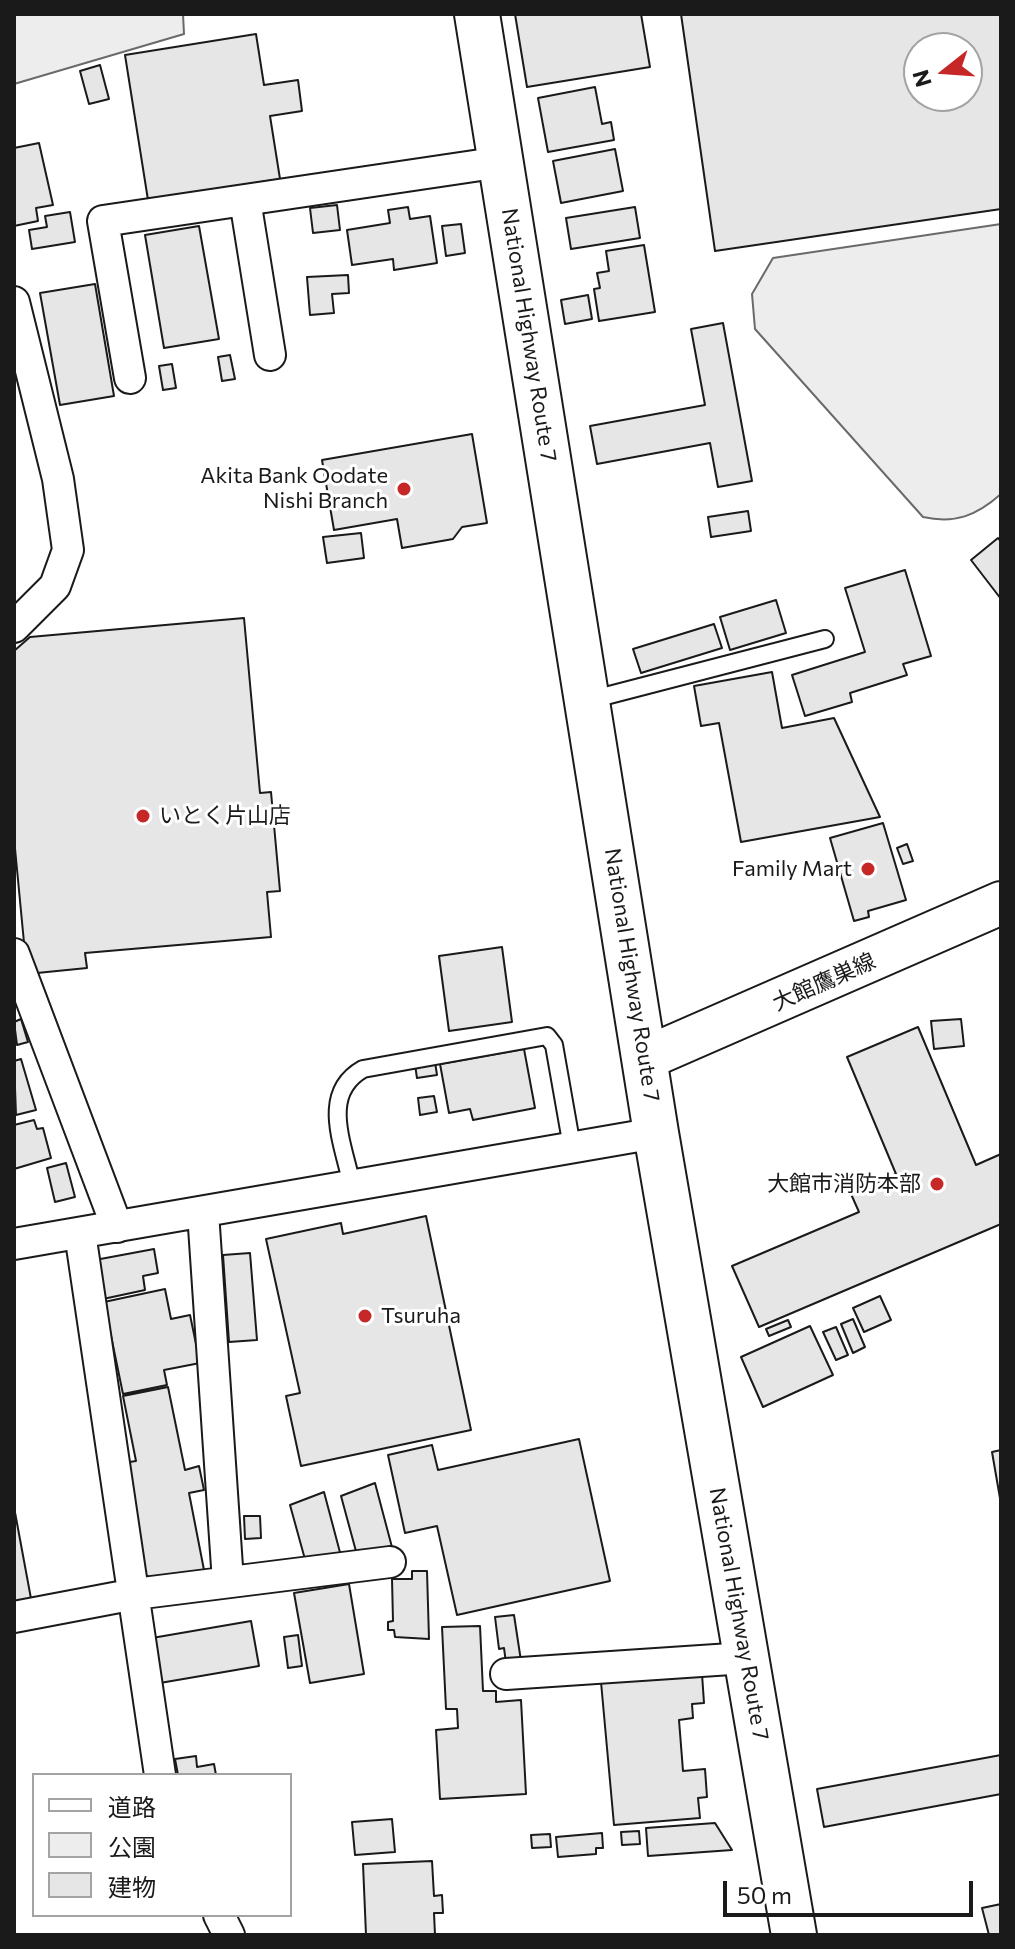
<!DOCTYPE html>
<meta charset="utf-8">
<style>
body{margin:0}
#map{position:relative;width:1015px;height:1949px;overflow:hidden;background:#fff;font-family:Commissioner,"Noto Sans JP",sans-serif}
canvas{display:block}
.frame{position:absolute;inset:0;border:16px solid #1a1a1a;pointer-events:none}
.legend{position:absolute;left:32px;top:1773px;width:260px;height:144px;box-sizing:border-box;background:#fff;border:2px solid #a3a3a3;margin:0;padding:10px 14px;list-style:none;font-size:24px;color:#1a1a1a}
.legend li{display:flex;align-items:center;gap:16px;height:40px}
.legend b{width:40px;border:2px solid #a3a3a3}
.north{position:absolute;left:903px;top:32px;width:80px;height:80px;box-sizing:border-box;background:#fff;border:2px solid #a3a3a3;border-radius:50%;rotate:253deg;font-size:22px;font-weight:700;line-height:32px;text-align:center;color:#1a1a1a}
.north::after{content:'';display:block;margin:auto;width:28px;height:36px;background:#c62828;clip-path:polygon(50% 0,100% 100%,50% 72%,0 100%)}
.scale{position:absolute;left:723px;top:1881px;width:250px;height:36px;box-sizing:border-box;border:4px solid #1a1a1a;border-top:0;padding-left:10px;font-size:24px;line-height:28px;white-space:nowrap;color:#1a1a1a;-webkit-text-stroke:6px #fff;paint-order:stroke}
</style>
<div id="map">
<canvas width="1015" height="1949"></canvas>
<div class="frame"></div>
<ul class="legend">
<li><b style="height:10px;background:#fff"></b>道路</li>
<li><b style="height:22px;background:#ededed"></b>公園</li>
<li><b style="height:22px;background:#e6e6e6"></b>建物</li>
</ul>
<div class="north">N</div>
<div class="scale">50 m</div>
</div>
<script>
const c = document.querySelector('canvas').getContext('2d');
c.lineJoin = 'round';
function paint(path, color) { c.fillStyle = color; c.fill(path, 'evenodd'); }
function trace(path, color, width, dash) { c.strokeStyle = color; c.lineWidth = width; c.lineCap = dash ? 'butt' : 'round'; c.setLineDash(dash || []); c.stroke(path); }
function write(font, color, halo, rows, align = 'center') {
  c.font = font + ' Commissioner,"Noto Sans JP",sans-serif'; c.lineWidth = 6; c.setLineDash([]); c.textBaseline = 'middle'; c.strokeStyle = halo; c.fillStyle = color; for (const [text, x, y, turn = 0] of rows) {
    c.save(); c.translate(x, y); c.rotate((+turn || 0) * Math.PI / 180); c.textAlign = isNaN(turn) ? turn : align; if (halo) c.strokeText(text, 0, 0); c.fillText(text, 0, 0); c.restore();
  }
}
const green = new Path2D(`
 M14,14h169l1,20 -170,50z
 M1001,224v270c-25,22 -46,30 -78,23l-168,-188 -3,-35 21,-36z`);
paint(green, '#ededed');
trace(green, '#6a6a6a', 2);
const building = new Path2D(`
 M515,14h126l9,53 -123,20z
 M681,14h320v195l-286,42zM919,48h48v48h-48z
 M256,34l8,51 34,-5 4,31 -32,5 10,63 -132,21 -23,-145z
 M100,65l9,34 -20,5 -9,-33z
 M595,87l7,37 9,-2 3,18 -66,12 -10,-54z
 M39,143l14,62 -17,3 2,13 -24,5v-78z
 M615,149l8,42 -62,12 -8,-42z
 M337,205l3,25 -27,3 -3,-25z
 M408,207l2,12 20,-3 7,47 -43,7 -1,-11 -41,6 -5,-35 43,-7 -2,-13z
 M635,207l5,31 -69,11 -5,-31z
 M70,212l5,30 -43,7 -3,-19 18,-3 -2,-11z
 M461,224l4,29 -19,3 -4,-30z
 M199,226l20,113 -55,9 -19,-113z
 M644,245l11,67 -56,9 -5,-32 6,-1 -3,-15 12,-2 -3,-20z
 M348,275l1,18 -17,1 2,19 -24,2 -3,-38z
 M95,284l19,112 -54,9 -20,-112z
 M588,295l4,24 -27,5 -4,-24z
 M723,323l29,158 -34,6 -8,-44 -113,21 -7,-38 115,-21 -14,-76z
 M230,355l5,24 -13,2 -4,-24z
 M172,364l4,24 -13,2 -4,-24z
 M472,434l15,89 -25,4 -9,12 -51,9 -5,-29 -63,11 -12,-70z
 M748,511l3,20 -40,6 -3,-20z
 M361,533l3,25 -37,5 -4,-26z
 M998,538l3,4v57l-30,-39z
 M905,570l26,86 -28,8 4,11 -57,18 2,9 -47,14 -13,-41 73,-23 -20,-64z
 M776,600l10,33 -56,17 -10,-33z
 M244,618l16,175 11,-1 9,99 -13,1 4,45 -186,16 2,15 -60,6 -13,-136v-187l16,-14z
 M714,624l8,24 -81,25 -8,-24z
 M772,672l10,56 52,-10 46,99 -139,25 -22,-119 -18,3 -7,-40z
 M883,823l23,77 -38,11 1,6 -15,4 -24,-83z
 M907,844l6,17 -10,3 -6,-16z
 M502,947l10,75 -63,9 -10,-75z
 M21,1019l7,23 -11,3 -3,-23z
 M961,1019l3,27 -30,3 -3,-28z
 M918,1027l58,138 25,-11v70l-242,103 -27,-61 127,-54 -8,-18 45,-20 -49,-117z
 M524,1049l11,59 -62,12 -3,-11 -21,4 -9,-49z
 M21,1059l15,51 -20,5 -2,-54z
 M435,1062l2,13 -20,3 -2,-13z
 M434,1096l3,16 -17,3 -2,-17z
 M34,1120l3,9 6,-1 8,30 -37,11v-44z
 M66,1163l9,34 -20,5 -8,-34z
 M426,1216l45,214 -170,36 -15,-70 14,-3 -34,-154 75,-16 2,11z
 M154,1249l4,24 -15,3 2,14 -42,9 -8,-39z
 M250,1253l7,87 -28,2 -6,-87z
 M165,1289l6,30 19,-4 10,48 -36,7 3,15 -44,9 -19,-92z
 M880,1296l11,24 -27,12 -11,-24z
 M853,1319l12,28 -12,6 -12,-29z
 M788,1320l3,7 -22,9 -3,-7z
 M810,1326l23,49 -70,32 -22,-50z
 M836,1327l12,28 -12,5 -13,-28z
 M168,1387l17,83 14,-4 5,24 -15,3 15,77 -48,10 -11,-5 -22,-112 13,-2 -13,-65z
 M579,1439l31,142 -153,34 -20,-89 -32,7 -17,-78 44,-10 6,25z
 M1001,1450v54l-9,-52z
 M375,1483l18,68 -36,4 -16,-59z
 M324,1492l18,68 -36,3 -16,-58z
 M14,1507l18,97 -18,3z
 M244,1516h16l1,22 -16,1z
 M412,1571h15l2,68 -34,-2 -1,-7h-6v-8l5,-1 -1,-42h20z
 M349,1584l15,90 -54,9 -16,-90z
 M514,1615l7,46 -15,2 -2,-15 -5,1 -4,-32z
 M251,1621l8,45 -99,17 -8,-45z
 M480,1626l3,65h13v11l25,-2 5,94 -86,5 -4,-69 22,-2 -1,-19h-11l-4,-82z
 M298,1635l4,31 -14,2 -4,-31z
 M702,1674l2,29 -12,1 1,14 -14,2 4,51 22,-2 2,28 -9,1 2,20 -86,7 -13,-143z
 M1001,1755v39l-177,33 -7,-38z
 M196,1756l1,11 17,-3 2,11h-38l-3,-16z
 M392,1819l3,33 -40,3 -3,-33z
 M715,1823l17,27 -84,6 -2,-28z
 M639,1831l1,13 -18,1 -1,-13z
 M602,1833l1,15h-7v6l-38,3 -2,-20z
 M550,1834l1,13 -19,1 -1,-13z
 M432,1861l2,35 8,-1 1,18h-9l1,22h-69l-3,-71z
 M1001,1904v31h-12l-7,-27z`);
paint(building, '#e6e6e6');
trace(building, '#1a1a1a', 2);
const lane = new Path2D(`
 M590,700l235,-61
 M352,1186c-8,-41 -33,-92 11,-117l184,-33 7,9 18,102`);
const street = new Path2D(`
 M245,200l25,155
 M14,302l44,177 10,71 -13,36 -41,41
 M130,378l-27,-157 398,-59
 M14,954l103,273
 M203,1212l25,370
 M80,1233l80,542
 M14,1244l642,-111
 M14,1617l121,-23 255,-32
 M506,1674l240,-16
 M219,1915l10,20`);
const secondary = new Path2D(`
 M646,1058l355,-155`);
const highway = new Path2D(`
 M477,14l179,1119 138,802`);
trace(lane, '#1a1a1a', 20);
trace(street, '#1a1a1a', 34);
trace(secondary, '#1a1a1a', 46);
trace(highway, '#1a1a1a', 48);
trace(lane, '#fff', 16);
trace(street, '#fff', 30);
trace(secondary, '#fff', 42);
trace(highway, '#fff', 44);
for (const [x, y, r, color] of [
 [404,489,8,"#c62828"],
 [143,816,8,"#c62828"],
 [868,869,8,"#c62828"],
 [937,1184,8,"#c62828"],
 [365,1316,8,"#c62828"]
]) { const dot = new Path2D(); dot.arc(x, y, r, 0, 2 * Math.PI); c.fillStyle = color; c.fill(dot); trace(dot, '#fff', 3); }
write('22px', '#1a1a1a', '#fff', [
 ["National Highway Route 7",529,335,81],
 ["National Highway Route 7",632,975,81],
 ["大館鷹巣線",824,982,-24],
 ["National Highway Route 7",739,1614,80]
]);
write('22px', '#1a1a1a', '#fff', [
 ["Akita Bank Oodate",388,476],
 ["Nishi Branch",388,501],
 ["いとく片山店",159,816,"left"],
 ["Family Mart",852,869],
 ["大館市消防本部",921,1184],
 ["Tsuruha",381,1316,"left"]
], 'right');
</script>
